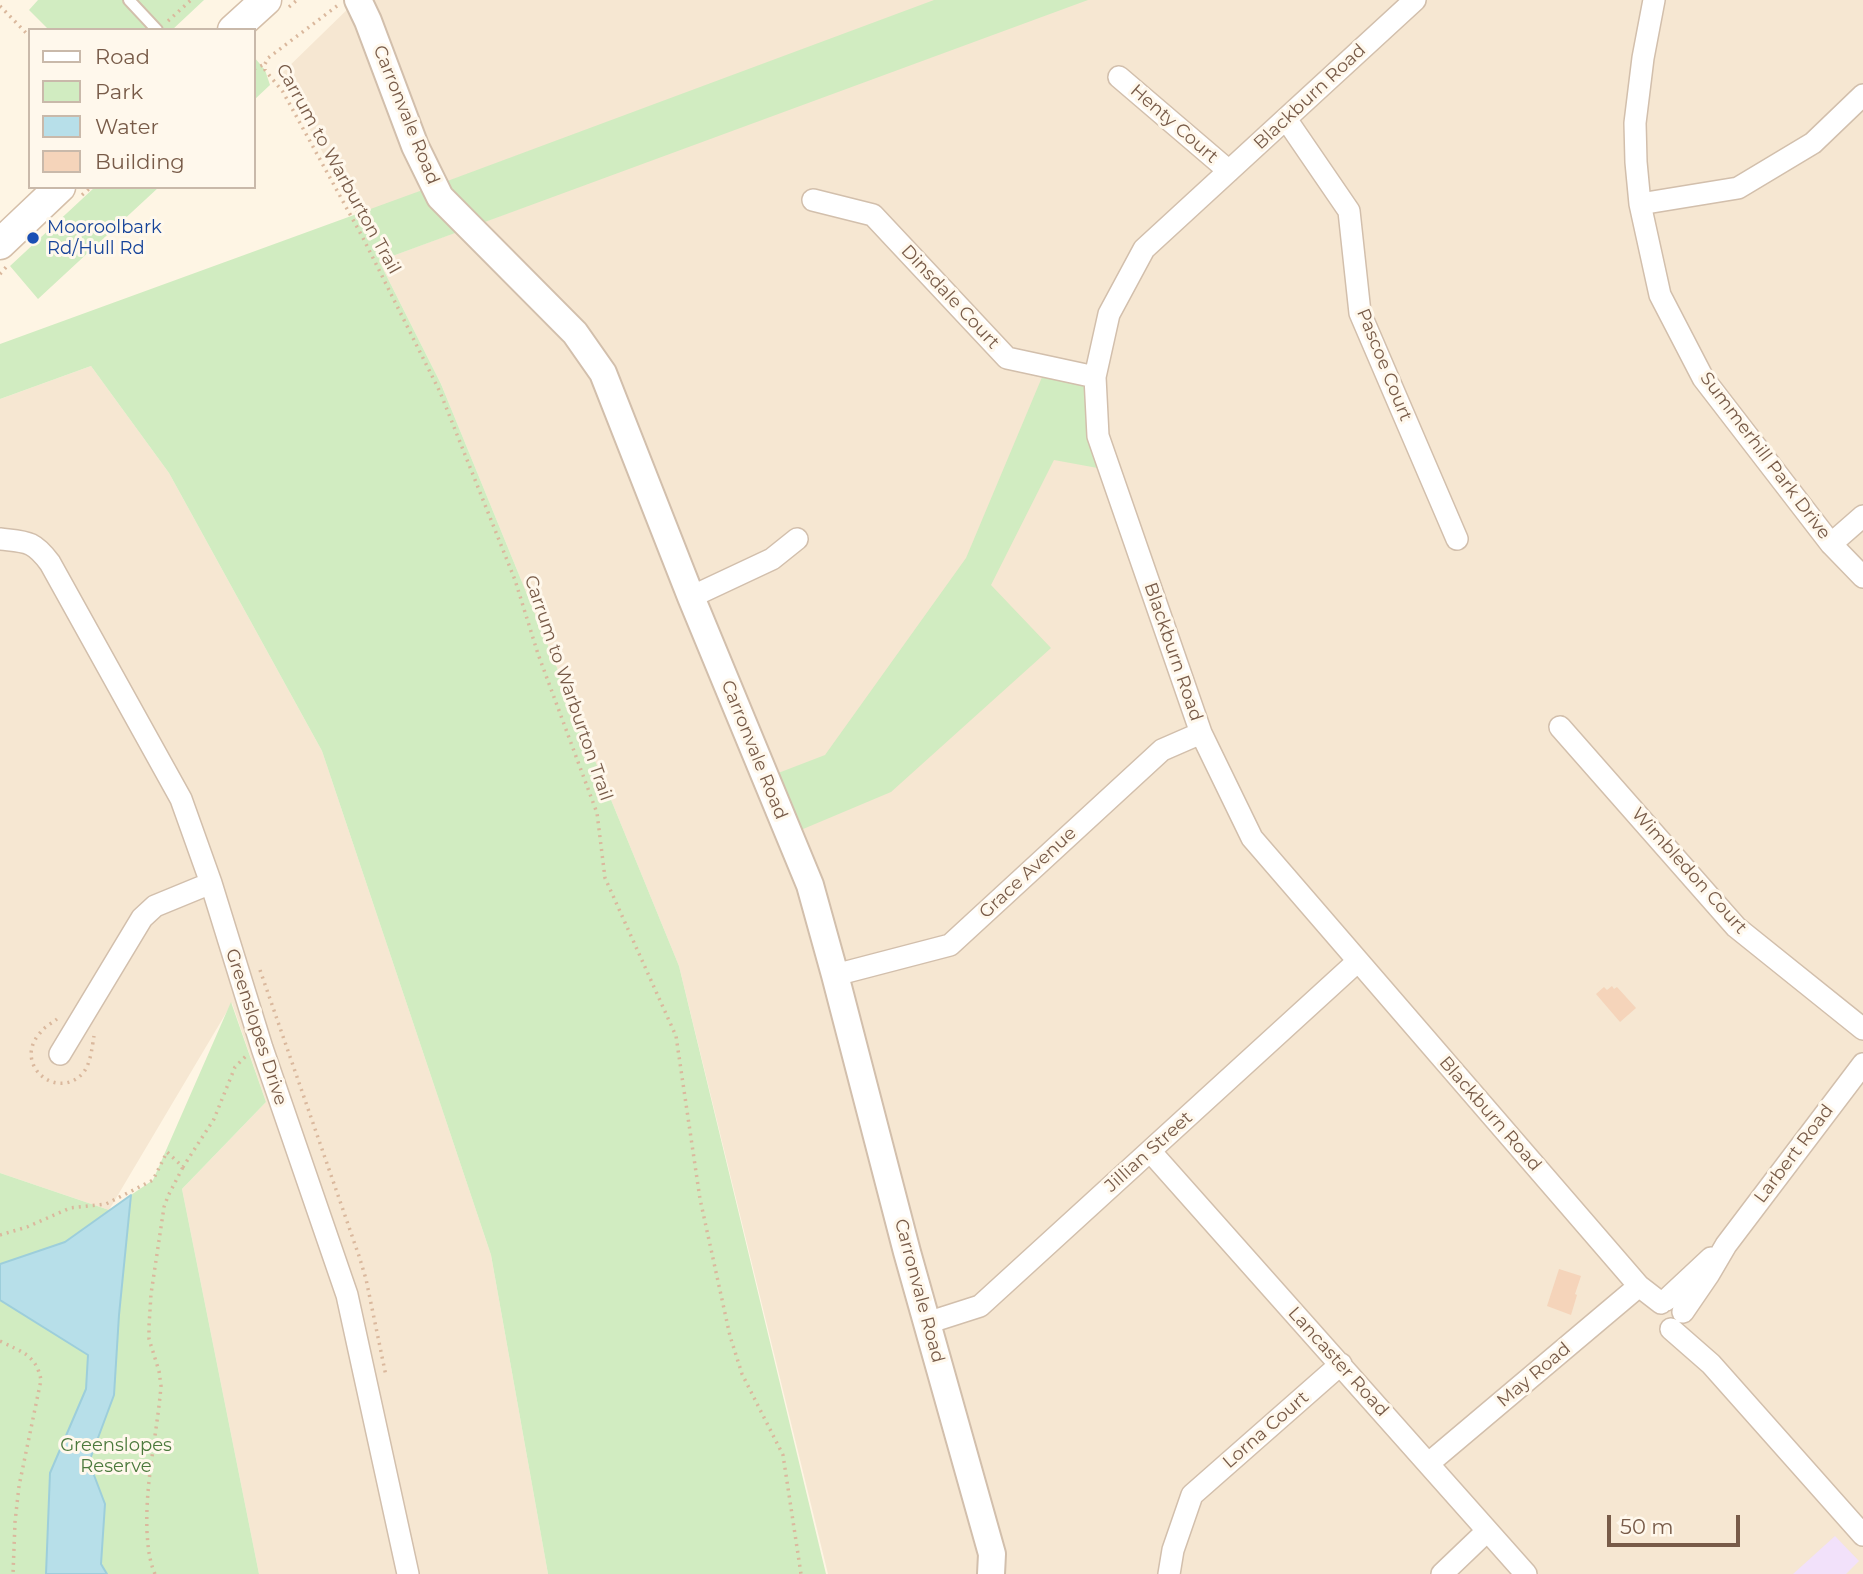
<!DOCTYPE html>
<style>
body{margin:0}
#map{position:relative;width:1863px;height:1574px;overflow:hidden;background:#fef5e4;font-family:Montserrat,sans-serif}
canvas{display:block}
.legend{position:absolute;left:28px;top:28px;width:228px;height:161px;box-sizing:border-box;background:#fff8ec;border:2px solid #c9b9aa;margin:0;padding:9px 12px;list-style:none;font-size:21px;color:#785b48}
.legend li{display:flex;align-items:center;gap:14px;height:35px}
.legend b{width:35px;border:2px solid #c9b9aa}
.scale{position:absolute;left:1607px;top:1515px;width:133px;height:32px;box-sizing:border-box;border:4px solid #785b48;border-top:0;padding-left:9px;font-size:21px;line-height:24px;white-space:nowrap;color:#785b48;-webkit-text-stroke:5px #fff8ec;paint-order:stroke}
</style>
<div id="map">
<canvas width="1863" height="1574"></canvas>
<ul class="legend">
<li><b style="height:9px;background:#fff"></b>Road</li>
<li><b style="height:19px;background:#d1ecc1"></b>Park</li>
<li><b style="height:19px;background:#b7dfe9"></b>Water</li>
<li><b style="height:19px;background:#f5d4ba"></b>Building</li>
</ul>
<div class="scale">50 m</div>
</div>
<script>
const c = document.querySelector('canvas').getContext('2d');
c.lineJoin = 'round';
function paint(path, color) { c.fillStyle = color; c.fill(path, 'evenodd'); }
function trace(path, color, width, dash) { c.strokeStyle = color; c.lineWidth = width; c.lineCap = dash ? 'butt' : 'round'; c.setLineDash(dash || []); c.stroke(path); }
function write(font, color, halo, rows, align = 'center') {
  c.font = font + ' Montserrat,sans-serif'; c.lineWidth = 6; c.setLineDash([]); c.textBaseline = 'middle'; c.strokeStyle = halo; c.fillStyle = color; for (const [text, x, y, turn = 0] of rows) {
    c.save(); c.translate(x, y); c.rotate((+turn || 0) * Math.PI / 180); c.textAlign = isNaN(turn) ? turn : align; if (halo) c.strokeText(text, 0, 0); c.fillText(text, 0, 0); c.restore();
  }
}
paint(new Path2D(`
 M357,0h1506v1574h-1035l-149,-608 -238,-582 -62,-123 239,-89 -37,-40 -224,83 -77,-140z
 M91,366l78,107 153,278 169,504 57,319h-289l-77,-385 84,-87 -34,-99 -123,207 -109,-37v-774z`), '#f6e7d2');
paint(new Path2D(`
 M1835,1536l24,25 -13,13h-53z`), '#f2e1fa');
paint(new Path2D(`
 M38,0h166l-32,30h-123l-20,-20z
 M934,0h154l-709,261 62,123 238,582 147,608h-278l-57,-319 -169,-504 -153,-278 -78,-107 -91,33v-55l450,-164z
 M254,57l11,13 5,15 -16,15z
 M95,187h64l-121,112 -28,-33z
 M1045,370l47,10 11,89 -49,-9 -63,125 60,63 -160,144 -95,40 -23,-57 52,-20 141,-197z
 M231,1002l35,100 -84,87 77,385h-259v-401l109,37 44,-30z`), '#d1ecc1');
const water = new Path2D(`
 M131,1195l-12,120 -5,80 -25,67 16,42 -4,60 6,10h-61l4,-101 36,-84 2,-34 -88,-55v-36l65,-22z`);
paint(water, '#b7dfe9');
trace(water, '#9dcedb', 2);
paint(new Path2D(`
 M1612,986l2,3 3,-2 19,21 -16,14 -24,-28 8,-7 3,3z
 M1559,1269l22,7 -6,18 2,1 -6,20 -24,-9z`), '#f5d4ba');
const service = new Path2D(`
 M129,0l28,30`);
const minor = new Path2D(`
 M1415,0l-271,249 -35,65 -14,63 3,59 103,297 51,105 387,448 22,17
 M1654,0l-11,58 -8,65 1,39 4,42 20,91 43,83 128,166 32,33
 M1119,77l110,94
 M1286,119l63,92 11,102 97,226
 M813,200l60,15 134,143 88,19
 M1640,204l98,-16 75,-45 50,-48
 M0,539c26,3 33,1 50,24l131,236 30,84 51,165 85,247 61,279
 M1831,544l32,-28
 M691,597l81,-38 25,-20
 M1560,727l176,200 127,102
 M835,975l115,-30 212,-195 39,-17
 M60,1054l82,-136 13,-12 56,-23
 M1150,1151l376,423
 M1666,1300l45,-42
 M1683,1312l26,-38 17,-29 137,-181
 M927,1323l53,-17 378,-345
 M1671,1329l40,35 152,171
 M1429,1463l210,-177
 M1169,1574l4,-24 19,-55 149,-131
 M1442,1574l45,-43`);
const tertiary = new Path2D(`
 M358,0l10,21 47,125 25,51 135,136 28,40 88,224 119,288 25,90 72,277 85,302 -1,20`);
const secondary = new Path2D(`
 M233,30l33,-30
 M0,244l60,-57`);
trace(service, '#d2bfac', 14);
trace(minor, '#d2bfac', 24);
trace(tertiary, '#d2bfac', 30);
trace(secondary, '#d5bfa9', 33);
trace(new Path2D(`
 M0,6l30,31
 M337,6l-69,52 -3,6v6l18,22 80,146 77,154 75,188 23,74 59,159 8,65 71,158 24,163 30,137 12,38 41,81 18,119
 M289,7l8,-7
 M168,21l23,-21
 M254,69l11,-5
 M82,195l9,-8
 M0,274l8,-9
 M260,970l99,286 7,23 20,97
 M57,1019c-5,4 -13,8 -17,14 -28,31 17,69 43,40 8,-10 9,-26 11,-37
 M0,1235l27,-8 43,-19 36,-4 47,-24 14,-28 16,15 31,-48 21,-52 12,-12
 M0,1341c21,11 36,13 41,39l-22,106 -4,36 -2,52
 M155,1574c-6,-14 -7,-27 -8,-42 -2,-50 10,-97 14,-146l-2,-15 -10,-32v-13l2,-32 13,-87 4,-11 15,-29`), '#dab89d', 3.5, [2, 5]);
trace(service, '#fff', 10);
trace(minor, '#fff', 21);
trace(tertiary, '#fff', 26);
trace(secondary, '#fff', 30);
for (const [x, y, r, color] of [
 [33,238,7,"#1a4fb4"]
]) { const dot = new Path2D(); dot.arc(x, y, r, 0, 2 * Math.PI); c.fillStyle = color; c.fill(dot); trace(dot, '#fff8ec', 2.5); }
write('18px', '#785b48', '#fff8ec', [
 ["Blackburn Road",1310,97,-43],
 ["Carronvale Road",406,115,68],
 ["Henty Court",1174,124,41],
 ["Carrum to Warburton Trail",338,169,61],
 ["Dinsdale Court",950,297,47],
 ["Pascoe Court",1384,365,68],
 ["Summerhill Park Drive",1765,456,53],
 ["Blackburn Road",1173,652,71],
 ["Carrum to Warburton Trail",568,688,71],
 ["Carronvale Road",754,750,68],
 ["Wimbledon Court",1689,871,48],
 ["Grace Avenue",1028,873,-43],
 ["Greenslopes Drive",256,1027,72],
 ["Blackburn Road",1490,1114,49],
 ["Jillian Street",1149,1152,-42],
 ["Larbert Road",1794,1154,-53],
 ["Carronvale Road",919,1291,75],
 ["Lancaster Road",1338,1362,48],
 ["May Road",1534,1375,-40],
 ["Lorna Court",1266,1430,-41]
]);
write('18px', '#164399', '#fff8ec', [
 ["Mooroolbark",47,228],
 ["Rd/Hull Rd",47,249]
], 'left');
write('18px', '#4b793c', '#fff8ec', [
 ["Greenslopes",116,1446],
 ["Reserve",116,1467]
]);
</script>
